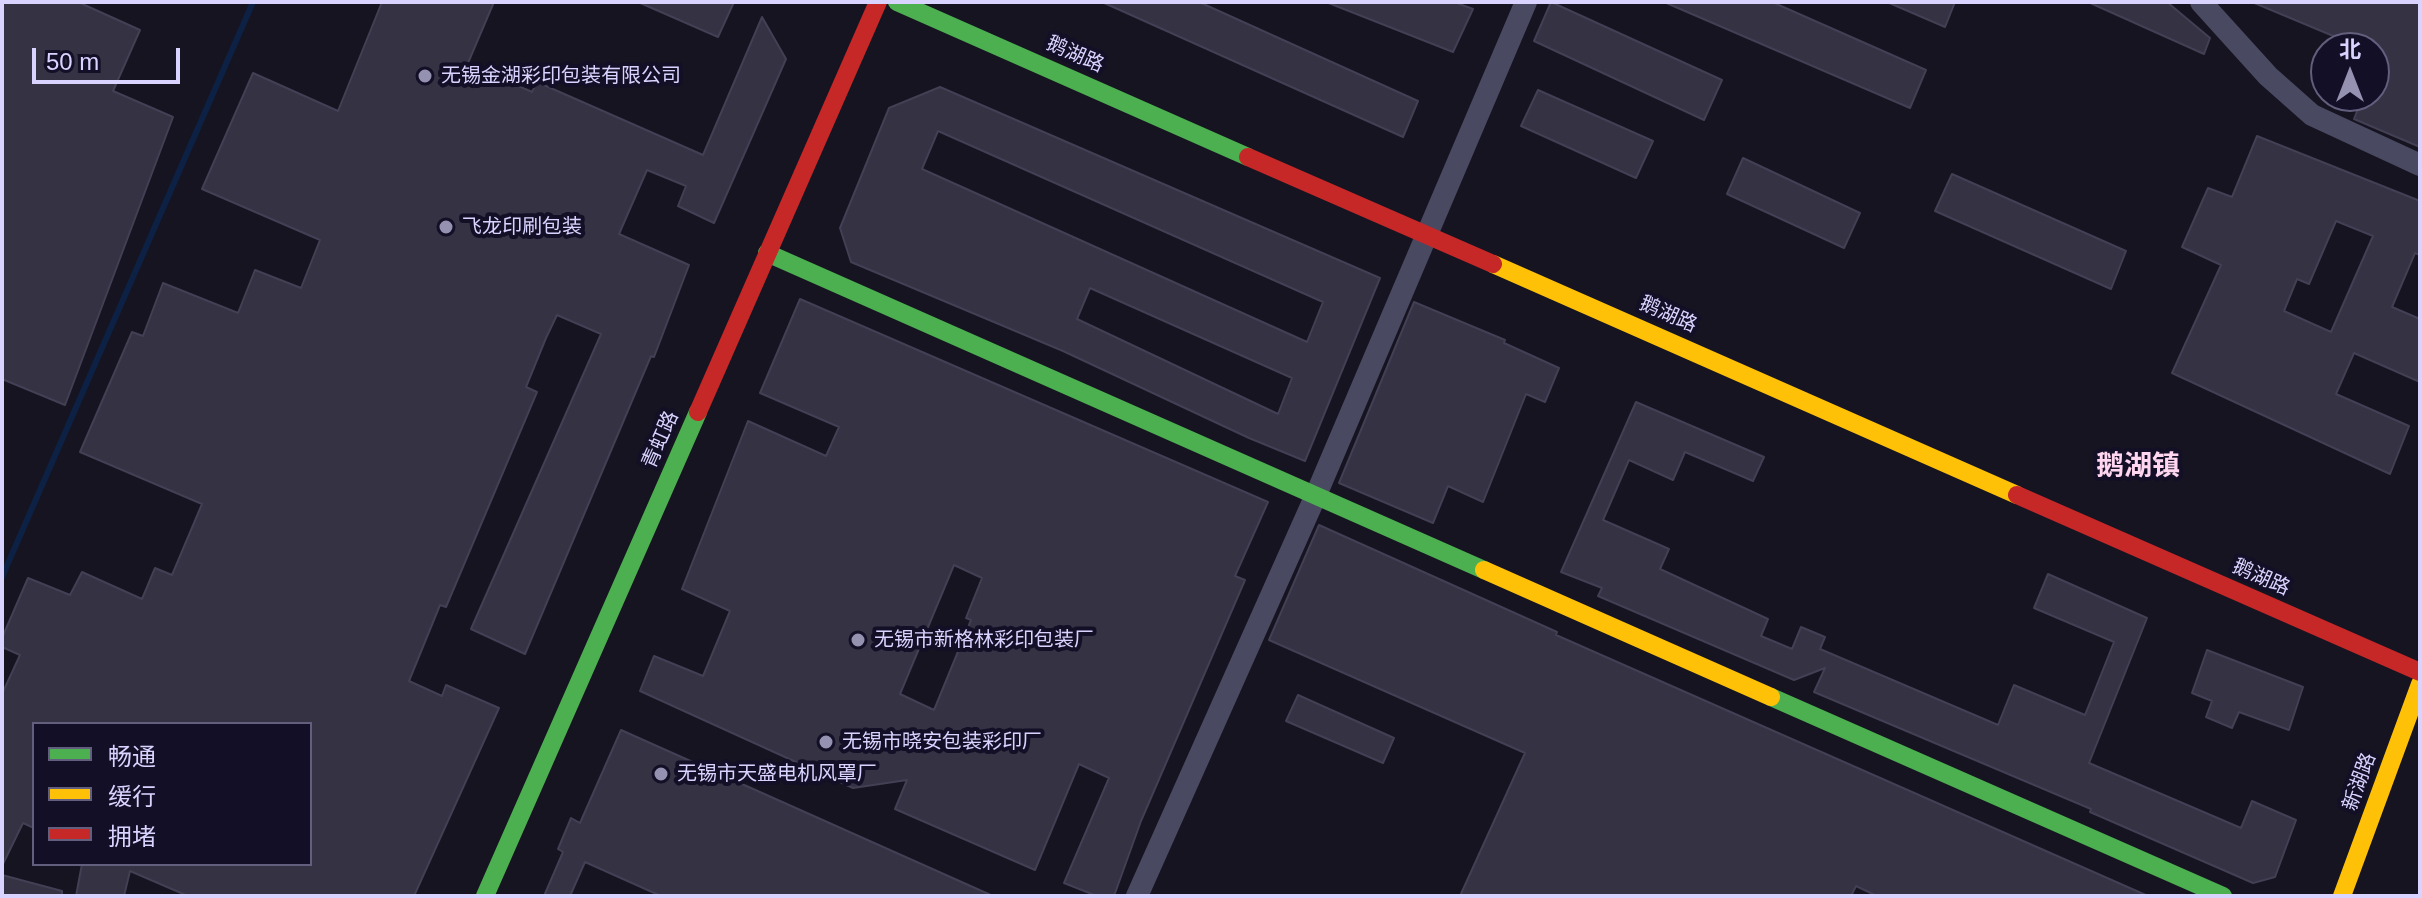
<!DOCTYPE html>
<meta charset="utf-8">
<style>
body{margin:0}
#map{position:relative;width:2422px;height:898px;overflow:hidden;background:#161421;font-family:Arial,"Noto Sans SC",sans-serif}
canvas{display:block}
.frame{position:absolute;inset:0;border:4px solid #d9d4ff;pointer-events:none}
.legend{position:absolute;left:32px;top:722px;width:280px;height:144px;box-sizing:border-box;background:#130f26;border:2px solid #625e7d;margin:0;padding:10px 14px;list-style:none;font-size:24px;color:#d9d4ff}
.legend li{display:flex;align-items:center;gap:16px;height:40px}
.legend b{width:40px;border:2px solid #625e7d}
.north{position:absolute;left:2310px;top:32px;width:80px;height:80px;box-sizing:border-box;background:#130f26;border:2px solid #625e7d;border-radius:50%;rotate:0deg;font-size:22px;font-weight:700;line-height:32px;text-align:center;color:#d9d4ff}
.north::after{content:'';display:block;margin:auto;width:28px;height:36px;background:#9591b1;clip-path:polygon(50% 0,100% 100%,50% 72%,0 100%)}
.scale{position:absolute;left:32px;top:48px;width:148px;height:36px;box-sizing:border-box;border:4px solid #d9d4ff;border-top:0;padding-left:10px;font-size:24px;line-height:28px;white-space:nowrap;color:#d9d4ff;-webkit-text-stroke:6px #130f26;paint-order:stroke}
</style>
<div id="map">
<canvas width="2422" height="898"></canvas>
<div class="frame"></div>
<ul class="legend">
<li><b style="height:10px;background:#4caf50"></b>畅通</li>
<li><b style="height:10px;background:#ffc107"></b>缓行</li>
<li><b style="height:10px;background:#c62828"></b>拥堵</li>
</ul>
<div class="north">北</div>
<div class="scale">50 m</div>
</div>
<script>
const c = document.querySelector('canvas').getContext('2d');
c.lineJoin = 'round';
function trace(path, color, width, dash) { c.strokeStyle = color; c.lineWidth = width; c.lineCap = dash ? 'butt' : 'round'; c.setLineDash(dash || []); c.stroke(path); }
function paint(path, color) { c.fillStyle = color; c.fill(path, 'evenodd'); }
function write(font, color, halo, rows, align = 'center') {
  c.font = font + ' Arial,"Noto Sans SC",sans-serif'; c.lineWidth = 8; c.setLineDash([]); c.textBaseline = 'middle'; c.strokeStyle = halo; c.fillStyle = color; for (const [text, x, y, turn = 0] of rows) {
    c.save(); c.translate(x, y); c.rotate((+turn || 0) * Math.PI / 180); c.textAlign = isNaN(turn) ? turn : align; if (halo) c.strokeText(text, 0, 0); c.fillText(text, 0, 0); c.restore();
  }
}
trace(new Path2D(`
 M2,577l251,-575`), '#0d2144', 6);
const building = new Path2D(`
 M2,2h76l62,28 -27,61 60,26 -108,288 -63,-26z
 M382,2h112l-26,61 64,29 5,-10 166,73 59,-138 24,42 -72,164 -36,-17 8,-20 -39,-16 -28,64 70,31 -35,92 -3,-1 -126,298 -54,-25 130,-295 -44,-19 -11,23 -20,49 11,5 -91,215 -6,-2 -31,76 33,15 4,-11 53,23 -85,188h-226l-58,-25 -6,25h-48l6,-32h228v-140h-276v104l-11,-5 -21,43v-172l18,-39 -18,-8v-9l26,-60 42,17 12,-23 60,27 13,-31 17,7 30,-71 -122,-52 52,-120 11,4 20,-53 75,30 17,-43 46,18 19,-48 -118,-51 51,-116 85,38z
 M638,2h96l-16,35z
 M1102,2h97l219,99 -15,36z
 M1326,2h128l19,7 -20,43z
 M1551,2l171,78 -18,40 -170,-79z
 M1664,2h108l154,68 -16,38z
 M1887,2h68l-10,25z
 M2088,2h79l43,36 -6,16z
 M2252,2h168v145l-66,-28 9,-23h11v-48h-12z
 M940,87l440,191 -75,183 -56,-23 -186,-87 -212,-89 -11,-34 49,-120zM938,131l385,171 -16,40 -385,-173zM1090,288l202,90 -14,36 -201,-95z
 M1538,90l115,51 -17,37 -115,-52z
 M2257,136l163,65v54l-5,-2 -23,54 28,12v63l-66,-29 -18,41 73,32 -19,48 -218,-101 49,-108 -39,-18 26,-59 24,9zM2336,221l37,15 -42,96 -47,-21 13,-32 12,5z
 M1743,158l117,55 -16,35 -117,-54z
 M1952,174l174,77 -15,38 -176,-78z
 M800,299l468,203 -33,74 10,4 -104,241 -27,75h-17l-33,-13 45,-105 -30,-14 -44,106 -140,-61 12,-29 -54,8 -213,-97 14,-35 49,20 27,-65 -48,-22 66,-168 78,35 13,-29 -79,-34zM954,565l28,13 -16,40 5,2 -37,90 -34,-16z
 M1414,302l91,38 -1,3 55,25 -14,34 -19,-8 -43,108 -35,-16 -15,37 -94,-40z
 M1636,402l128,55 -11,24 -68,-29 -12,28 -44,-20 -26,60 66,29 -9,20 108,50 -7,17 31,13 9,-22 24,10 -5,12 178,76 16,-40 71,30 29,-73 -80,-34 14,-34 99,44 -58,145 152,65 11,-27 44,19 -21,57 -22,6 -163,-71 1,-3 -277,-117 11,-24 -31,12 -196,-84 4,-8 -41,-16z
 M1319,525l238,107 -1,3 592,261h-271l-21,-10 -5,10h-391l65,-143 -256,-113z
 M2207,650l96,37 -14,43 -50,-18 -7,16 -26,-11 6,-16 -20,-8z
 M1298,695l96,43 -11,25 -97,-42z
 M621,730l372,166h-332l-76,-34 -15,34h-26l19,-44 -5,-3 13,-31 9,5z
 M2,875l60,16v5h-60z`);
paint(building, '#343243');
trace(building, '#433f54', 2);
trace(new Path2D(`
 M2201,2l67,74 44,39 108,50
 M1137,896l179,-401 210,-493`), '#4a4962', 22);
trace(new Path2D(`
 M897,2l351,155
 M767,253l717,317
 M1771,697l452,199
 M485,896l213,-484`), '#4caf50', 18);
trace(new Path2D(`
 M1493,264l524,231
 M1484,570l287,127
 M2342,896l78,-212`), '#ffc107', 18);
trace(new Path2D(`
 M1248,157l245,107
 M698,412l180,-410
 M2017,495l403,177`), '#c62828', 18);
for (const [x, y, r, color] of [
 [425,76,8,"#9591b1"],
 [446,227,8,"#9591b1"],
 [858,640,8,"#9591b1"],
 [826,742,8,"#9591b1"],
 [661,774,8,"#9591b1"]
]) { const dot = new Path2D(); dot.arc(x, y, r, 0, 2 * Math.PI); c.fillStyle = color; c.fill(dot); trace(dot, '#130f26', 3); }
write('20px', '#d9d4ff', '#130f26', [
 ["鹅湖路",1075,55,24],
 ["鹅湖路",1668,315,24],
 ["青虹路",661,440,-66],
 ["鹅湖路",2261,578,24],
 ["新湖路",2360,782,-70]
]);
write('20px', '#d9d4ff', '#130f26', [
 ["无锡金湖彩印包装有限公司",441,76],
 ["飞龙印刷包装",462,227],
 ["无锡市新格林彩印包装厂",874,640],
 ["无锡市晓安包装彩印厂",842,742],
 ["无锡市天盛电机风罩厂",677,774]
], 'left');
write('bold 28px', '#ffd6f0', '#130f26', [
 ["鹅湖镇",2138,467]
]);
</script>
